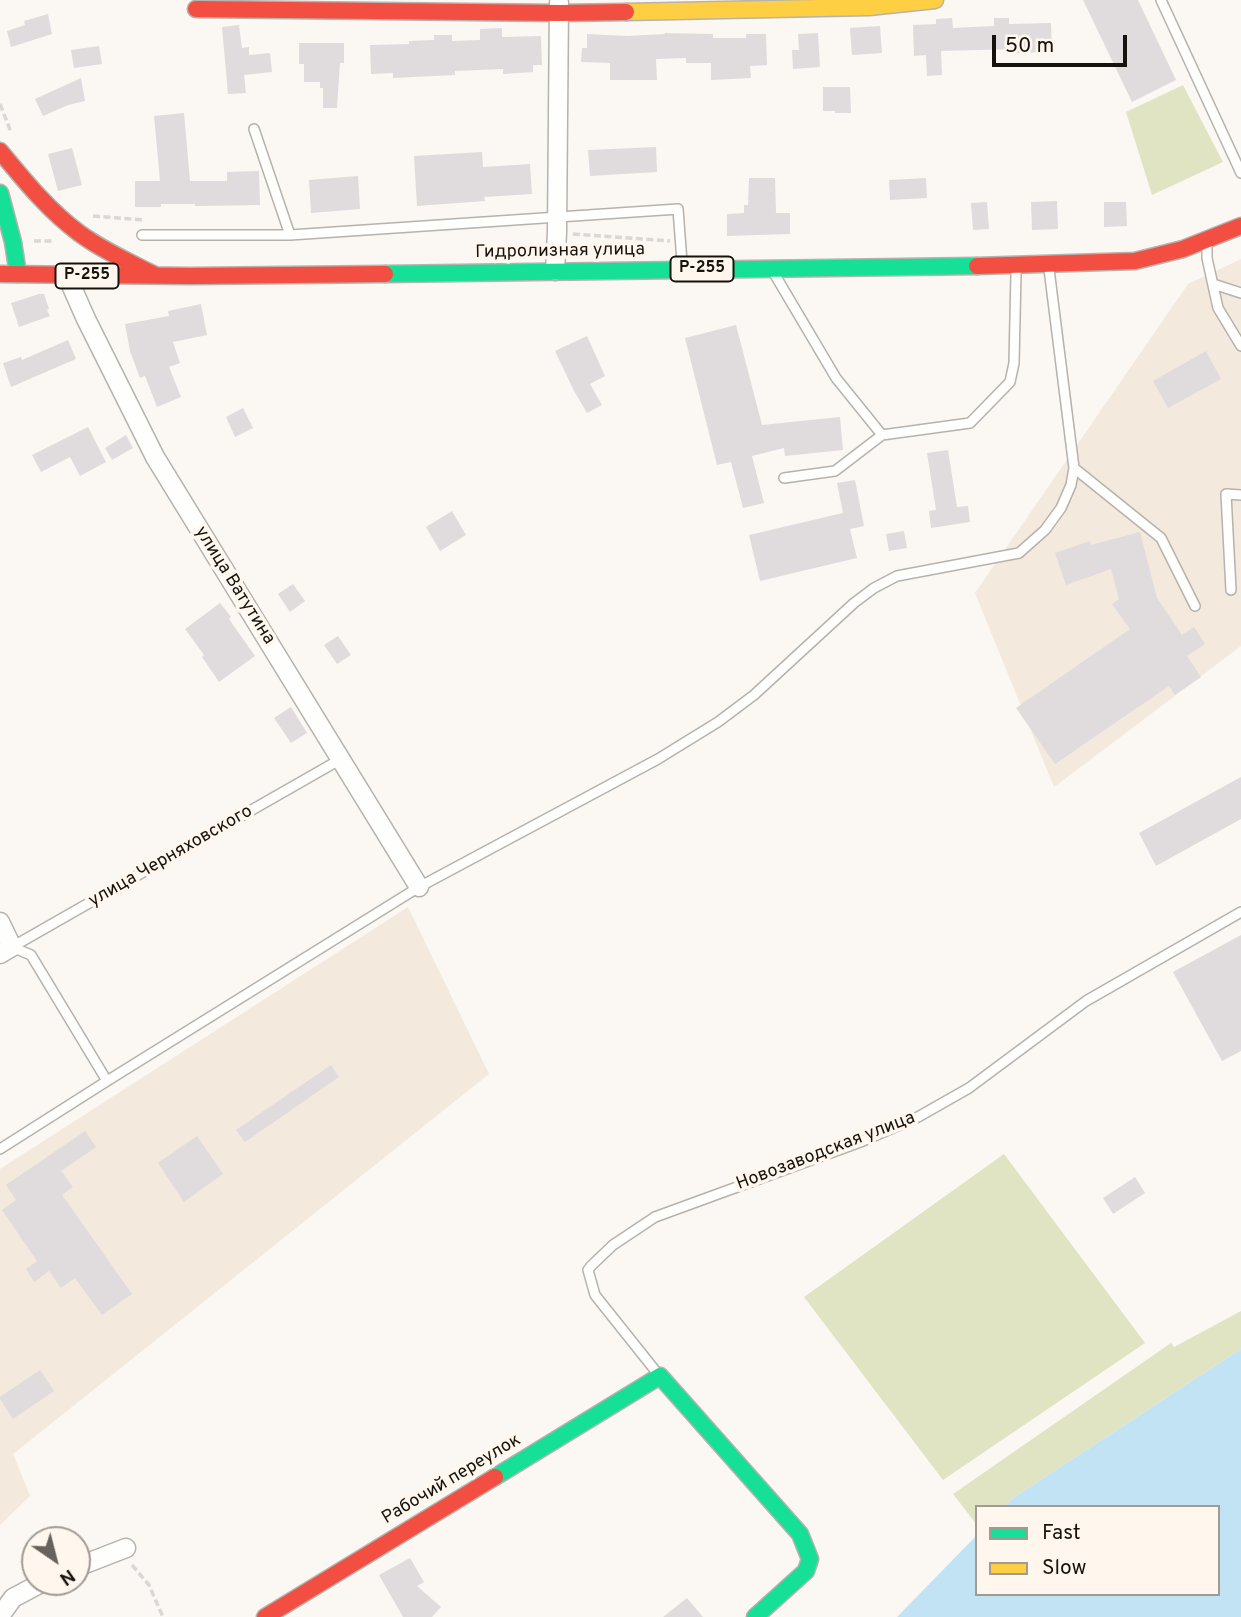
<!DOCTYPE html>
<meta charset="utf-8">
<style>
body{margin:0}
#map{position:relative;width:1241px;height:1617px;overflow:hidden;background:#fbf7f2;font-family:Overpass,sans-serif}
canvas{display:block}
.legend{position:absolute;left:975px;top:1505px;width:245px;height:91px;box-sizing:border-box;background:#fff7ee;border:2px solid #a29b94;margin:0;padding:9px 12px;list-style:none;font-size:21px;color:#16120d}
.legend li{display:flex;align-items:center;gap:14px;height:35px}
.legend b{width:35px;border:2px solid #a29b94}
.north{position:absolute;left:21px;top:1526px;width:70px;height:70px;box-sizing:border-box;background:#fff7ee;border:2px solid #a29b94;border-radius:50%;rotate:145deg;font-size:19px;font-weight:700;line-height:28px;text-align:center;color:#16120d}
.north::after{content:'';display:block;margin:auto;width:24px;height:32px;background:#66625d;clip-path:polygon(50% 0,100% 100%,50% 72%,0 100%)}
.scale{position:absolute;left:992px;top:35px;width:135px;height:32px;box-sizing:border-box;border:4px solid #16120d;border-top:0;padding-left:9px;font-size:21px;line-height:24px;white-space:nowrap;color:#16120d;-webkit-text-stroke:5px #fff7ee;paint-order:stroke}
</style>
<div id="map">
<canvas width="1241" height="1617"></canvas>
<ul class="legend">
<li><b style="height:9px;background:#16e098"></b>Fast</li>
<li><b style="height:9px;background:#ffcf43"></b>Slow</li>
</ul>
<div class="north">N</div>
<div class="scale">50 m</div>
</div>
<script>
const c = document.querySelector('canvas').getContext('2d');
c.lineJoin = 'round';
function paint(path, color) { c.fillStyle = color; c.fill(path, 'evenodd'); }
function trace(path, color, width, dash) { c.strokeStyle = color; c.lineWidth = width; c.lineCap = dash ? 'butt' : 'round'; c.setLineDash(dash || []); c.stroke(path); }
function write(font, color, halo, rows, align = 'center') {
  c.font = font + ' Overpass,sans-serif'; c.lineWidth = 7; c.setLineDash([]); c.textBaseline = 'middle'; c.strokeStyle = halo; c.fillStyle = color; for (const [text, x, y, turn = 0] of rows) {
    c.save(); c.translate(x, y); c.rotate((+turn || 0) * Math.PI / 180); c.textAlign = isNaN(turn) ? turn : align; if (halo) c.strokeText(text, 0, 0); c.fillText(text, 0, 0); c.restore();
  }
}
paint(new Path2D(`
 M1241,259v387l-187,141 -79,-194 213,-309z
 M408,907l81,167 -476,380 17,42 -30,29v-356z`), '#f3e9dd');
paint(new Path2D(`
 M1183,85l40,77 -71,33 -26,-83z
 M1004,1154l141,189 -202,137 -139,-183z
 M1241,1311v38l-228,149 -9,9h-27v18l-24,-31 218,-151 3,4z`), '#e1e4c3');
paint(new Path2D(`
 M1241,1349v268h-344l80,-82v59h241v-87h-214l9,-9z`), '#c1e3f4');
paint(new Path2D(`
 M1083,0h55l38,80 -44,22z
 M48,14l4,20 -41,13 -4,-16 18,-6 -1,-4z
 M952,18l1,10 41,-2v-8h15v6l42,-1 1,29 -37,1v-4l-74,2 1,24 -15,1 -1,-21 -12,1 -1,-31 23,-1v-5z
 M239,25l3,23 7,-1v8l21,-2 2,19 -28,3 2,18 -18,1 -6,-67z
 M880,26l2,27 -30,2 -2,-27z
 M502,28v9l39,-1 1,29h-9v7l-30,2v-5l-48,2v4l-62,3v-5l-22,1 -1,-29 39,-1v-3l25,-1v-5h18v6l28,-1v-11z
 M665,33l48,1v4h33v-4h20l1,31 -17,1 1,12 -40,2v-17h-25v-5l-30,1 1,21h-47v-17l-29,-1 1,-14h5v-14l40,2 38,-2z
 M818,33l2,34 -27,2 -1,-19h7l-1,-16z
 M299,43h45v20h-4l-3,45h-14v-20h-3v-6h-16v-18h-5z
 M99,46l3,18 -28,4 -3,-18z
 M81,78l4,23 -17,4 -25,11 -8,-17z
 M823,87h27l1,26h-16v-2h-12z
 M184,113l6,68h37v-9l32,-1 1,34 -58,1h-7v-2h-34v3h-26v-26h25l-6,-65z
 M656,147l1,25 -67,4 -2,-26z
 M72,148l10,37 -24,6 -10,-37z
 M482,152l1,15 47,-3 2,30 -48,3 1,4 -68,5 -3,-50z
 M358,176l2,33 -49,4 -2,-33z
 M749,178h26l1,35h14v21l-63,2v-22l17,-1v-8h4z
 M926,178l1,20 -37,2 -1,-20z
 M1057,201l1,28 -26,1 -1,-28z
 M987,202l2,27 -16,1 -2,-27z
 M1104,202h22l1,24 -23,1z
 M39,294h5l5,15 -2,1 3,6 -31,11 -8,-24z
 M201,304l6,31 -34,7 7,21 -11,4 12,30 -24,10 -12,-31 -5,2 -10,-27 -5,-27 44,-8 -1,-5z
 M736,325l26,100 78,-8 3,33 -58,6 -1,-8 -32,8 12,47 -21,5 -12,-46 -14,3 -32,-127z
 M587,336l18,40 -15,8 12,21 -15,8 -13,-22 -19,-40z
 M68,340l8,19 -65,28 -8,-24 18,-6 1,3z
 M1206,351l15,28 -53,29 -15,-27z
 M243,408l10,20 -18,9 -9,-20z
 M88,427l18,35 -26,14 -10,-19 -29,15 -9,-17z
 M126,435l7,13 -21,12 -7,-12z
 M948,450l9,57 11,-1 2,16 -39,6 -2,-17 7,-1 -9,-57z
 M855,480l9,46 -14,3 7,29 -97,23 -11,-46 94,-22 -6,-30z
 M452,511l14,24 -26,16 -14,-24z
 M904,531l3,17 -18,3 -3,-17z
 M1140,532l17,66 25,37 12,-8 11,17 -18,12 14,21 -26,18 -6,-9 -114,78 -39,-56 114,-79 -18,-25 7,-5 -8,-30 -45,16 -11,-32 35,-12 1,4z
 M293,584l12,17 -15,11 -12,-18z
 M220,603l11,14 -2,2 26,37 -36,26 -17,-25 2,-2 -19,-26z
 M338,636l13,19 -14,9 -13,-19z
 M291,707l16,26 -16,10 -17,-25z
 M1241,777v42l-85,47 -17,-33z
 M1241,935v116l-19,10 -49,-89z
 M331,1065l8,12 -94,65 -9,-12z
 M85,1131l11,16 -35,24 12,16 -11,8 70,99 -30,21 -27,-37 -14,10 -12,-17 -15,11 -8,-13 11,-8 -35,-51 14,-10 -10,-15z
 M197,1136l26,38 -39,28 -26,-39z
 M1135,1177l10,16 -32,21 -10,-16z
 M40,1370l14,21 -41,28 -13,-20v-2z
 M410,1558l14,24 -7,4 24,21 -9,10h-29l-24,-42z
 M687,1598l16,19h-40z`), '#e0dcdd');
const lane = new Path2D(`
 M1161,0l80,173
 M254,129l36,106
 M142,235h148l388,-26 4,53
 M1207,246v12l11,50 23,38
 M775,275l61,103 46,57 88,-12 40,-41 4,-19 2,-90
 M1213,284l28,9
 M1074,468l87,70 34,68
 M784,478l51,-7 47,-36
 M1231,590l-5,-96 15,1
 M12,947l329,-188
 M12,947l19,8 76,126
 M0,1149l107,-68 312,-194 239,-128 60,-37 36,-27 100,-92 20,-15 23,-12 122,-23 26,-23 16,-22 10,-23 3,-17 -25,-199
 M658,1374l-63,-79 -7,-25 3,-4 22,-21 42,-28 208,-76 55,-24 51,-29 117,-87 155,-89`);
const street = new Path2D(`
 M555,271l2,-39 2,-229
 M67,276l19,43 69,138 264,430
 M0,922l12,25 -12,7
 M77,1567l49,-19
 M0,1616l13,-18 30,-16`);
const fast = new Path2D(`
 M0,193l13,49 5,32
 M385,274l592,-8
 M495,1477l165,-101 140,158 10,25 -4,12 -51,46`);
const slow = new Path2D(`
 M626,12l243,-5 66,-7`);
const jam = new Path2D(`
 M196,9l364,4 66,-1
 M0,151c24,29 48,59 79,82 23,17 50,29 76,42
 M977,266l158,-5 48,-12 58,-23
 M0,274l191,2 194,-2
 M265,1617l230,-140`);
trace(lane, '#b6b2ad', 12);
trace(street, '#b6b2ad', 21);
trace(fast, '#b6b2ad', 19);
trace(slow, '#b6b2ad', 19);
trace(jam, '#b6b2ad', 19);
trace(new Path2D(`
 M0,104l11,28
 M93,216l52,4
 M573,234l97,7
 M34,241h20
 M132,1565l17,20 14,32`), '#d9d8d7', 3.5, [7, 3.5]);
trace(lane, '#fefefd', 9);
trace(street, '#fefefd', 18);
trace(fast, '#16e098', 16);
trace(slow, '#ffcf43', 16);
trace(jam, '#f24e42', 16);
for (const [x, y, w] of [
 [702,269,63],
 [87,276,63]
]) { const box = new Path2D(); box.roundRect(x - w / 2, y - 12.5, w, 25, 5); c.fillStyle = '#fff7ee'; c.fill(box); trace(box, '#16120d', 2); }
write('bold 16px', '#16120d', null, [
 ["Р-255",702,269],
 ["Р-255",87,276]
]);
write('18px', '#16120d', '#fff7ee', [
 ["Гидролизная улица",560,252,-1],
 ["улица Ватутина",234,586,58],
 ["улица Черняховского",171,857,-30],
 ["Новозаводская улица",826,1152,-21],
 ["Рабочий переулок",452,1480,-31]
]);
</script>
